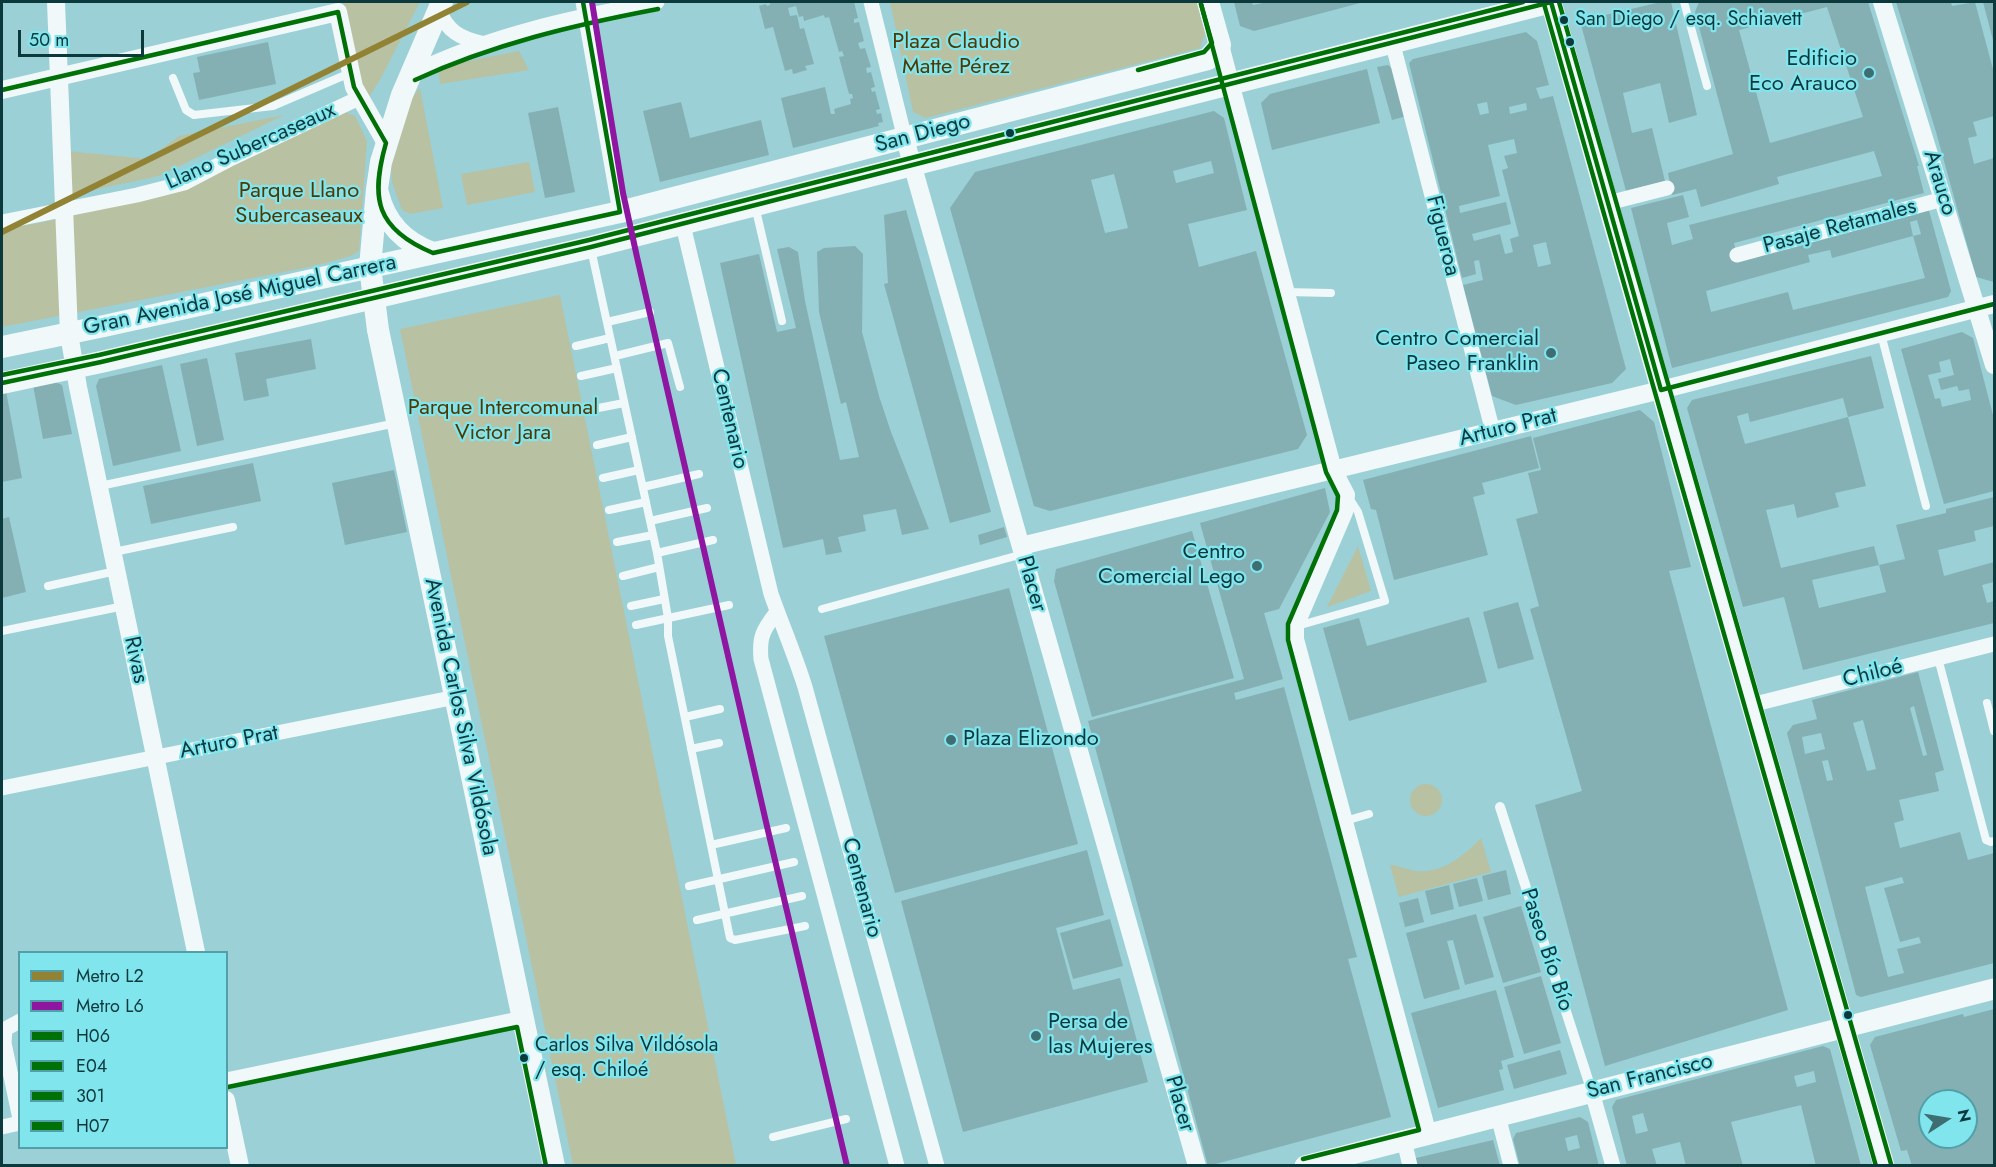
<!DOCTYPE html>
<meta charset="utf-8">
<style>
body{margin:0}
#map{position:relative;width:1996px;height:1167px;overflow:hidden;background:#9ad0d6;font-family:Jost,sans-serif}
canvas{display:block}
.frame{position:absolute;inset:0;border:3px solid #0c393c;pointer-events:none}
.legend{position:absolute;left:18px;top:951px;width:210px;height:198px;box-sizing:border-box;background:#81e5ee;border:2px solid #52a0a7;margin:0;padding:8px 10px;list-style:none;font-size:18px;color:#0c393c}
.legend li{display:flex;align-items:center;gap:12px;height:30px}
.legend b{width:30px;border:2px solid #52a0a7}
.north{position:absolute;left:1918px;top:1089px;width:60px;height:60px;box-sizing:border-box;background:#81e5ee;border:2px solid #52a0a7;border-radius:50%;rotate:78deg;font-size:16px;font-weight:700;line-height:24px;text-align:center;color:#0c393c}
.north::after{content:'';display:block;margin:auto;width:21px;height:27px;background:#3e6e72;clip-path:polygon(50% 0,100% 100%,50% 72%,0 100%)}
.scale{position:absolute;left:18px;top:30px;width:126px;height:27px;box-sizing:border-box;border:3px solid #0c393c;border-top:0;padding-left:8px;font-size:18px;line-height:21px;white-space:nowrap;color:#0c393c;-webkit-text-stroke:4px #81e5ee;paint-order:stroke}
</style>
<div id="map">
<canvas width="1996" height="1167"></canvas>
<div class="frame"></div>
<ul class="legend">
<li><b style="height:8px;background:#928234"></b>Metro L2</li>
<li><b style="height:8px;background:#8e16a1"></b>Metro L6</li>
<li><b style="height:8px;background:#007106"></b>H06</li>
<li><b style="height:8px;background:#007106"></b>E04</li>
<li><b style="height:8px;background:#007106"></b>301</li>
<li><b style="height:8px;background:#007106"></b>H07</li>
</ul>
<div class="north">N</div>
<div class="scale">50 m</div>
</div>
<script>
const c = document.querySelector('canvas').getContext('2d');
c.lineJoin = 'round';
function paint(path, color) { c.fillStyle = color; c.fill(path, 'evenodd'); }
function trace(path, color, width, dash) { c.strokeStyle = color; c.lineWidth = width; c.lineCap = dash ? 'butt' : 'round'; c.setLineDash(dash || []); c.stroke(path); }
function write(font, color, halo, rows, align = 'center') {
  c.font = font + ' Jost,sans-serif'; c.lineWidth = 4.5; c.setLineDash([]); c.textBaseline = 'middle'; c.strokeStyle = halo; c.fillStyle = color; for (const [text, x, y, turn = 0] of rows) {
    c.save(); c.translate(x, y); c.rotate((+turn || 0) * Math.PI / 180); c.textAlign = isNaN(turn) ? turn : align; if (halo) c.strokeText(text, 0, 0); c.fillText(text, 0, 0); c.restore();
  }
}
paint(new Path2D(`
 M352,2h68l-40,78 -15,23 -8,-17 -15,-82z
 M890,2h307l8,32 -5,14 -275,70 -12,-6z
 M519,51l10,19 -89,14 -2,-17z
 M420,88l23,120 -33,6 -8,-4 -10,-28 -1,-14 20,-69z
 M345,112l10,4 12,25 -8,110 -8,5 -37,10 -312,61v-98l37,-6 143,-33z
 M284,115l-125,61 -90,19 -2,-44 81,8 31,-23z
 M529,162l6,30 -68,13 -6,-31z
 M560,295l176,870h-163l-173,-836z
 M1358,546l13,45 -44,16z
 M1410 800a16 16 0 1 1 32 0a16 16 0 1 1-32 0Z
 M1481,838l10,34 -92,25 -9,-32c10,0 18,6 28,6 25,2 47,-16 63,-33z`), '#b9c1a3');
paint(new Path2D(`
 M770,2h84l4,16 -4,1v4l5,-1 5,19 -6,2 2,6 5,-1 6,19 -5,1 1,5 4,-1 4,15 -4,1 1,4 3,-1 5,18 -4,1 1,4 4,-1 2,9 -5,1 1,3 -86,22 -12,-50 44,-11 6,27h4l-1,-5 17,-5 -1,-5 3,-1 -1,-4h-3l-10,-37 5,-1 -2,-5 -3,1 -10,-35 -4,1 -1,-3 -20,6 -1,-5 -4,1 -3,-11 -8,2 2,8 7,-1 3,14 4,-1 10,36 -9,2 2,4 -14,4 -1,-5 -7,2 -12,-44 -8,2 -6,-23 7,-2 1,2 3,-1z
 M1234,2h18l1,3 15,-3h96l-110,29 -14,-5z
 M1661,2h10l26,113 -28,8 -9,-40 -37,10 9,40 20,-5 13,53 -39,10 -46,-170z
 M1699,2h169l51,164h-2l7,27 -190,50 3,14 191,-50 23,84 -3,6 -276,71 -41,-160 52,-13 6,22 -22,6 5,22 21,-6 -4,-14 193,-49 -8,-25 -97,26 2,7 -78,23 -5,-18 -24,6 -4,-22 65,-19 -38,-142zM1827,7l36,110 -93,26 -31,-113zM1917,220l4,14 -8,2 12,42 -132,32 -5,-18 -77,20 -5,-21 104,-29 -2,-7 22,-5 2,8 81,-22 -3,-14z
 M1896,2h55l1,4 23,-4 19,71v43l-21,6 4,14 -9,2 6,26 20,-6v124l-18,-5 -40,-145z
 M1983,2h11v42z
 M1526,32l11,9 12,44 -13,3 4,11 13,-3 73,273 -14,14 -96,22 -24,-9 -29,-111 20,-5 -4,-20 -5,1 2,13 -14,4 -53,-215 4,-4zM1487,102l2,11 -9,2 -3,-11zM1526,103l1,7 -17,4 -1,-7zM1514,139l3,14 -13,3 4,12 -6,2 17,66 -9,3 3,13 -8,2 -5,-20 -26,7 -2,-7 39,-10 -5,-22 -46,11 -1,-7 41,-10 -12,-51zM1546,242l5,22 -13,3 -5,-22z
 M268,42l8,42 -77,16 -6,-27 7,-1 -3,-15z
 M1388,65l7,6 12,45 -15,4 -15,-53z
 M1367,69l13,54 -108,27 -11,-47 9,-9z
 M681,102l9,36 71,-18 8,35 -109,27 -17,-71z
 M558,107l17,85 -30,6 -17,-85z
 M1214,111l10,7 23,92 -59,14 11,43 57,-16 51,184 -9,14 -248,62 -16,-5 -84,-298 25,-36zM1211,161l3,12 -38,10 -3,-12zM1114,174l14,54 -23,5 -14,-53z
 M906,210l85,302 -41,11 -66,-239 4,-1 -4,-68z
 M855,246l8,8 -1,78 17,64 12,36 38,97 -27,6 -6,-26 -33,6 3,16 -28,6 4,15 -16,3 -3,-16 -40,9 -63,-285 39,-9 18,78 19,-4 -19,-79 12,-2 9,5 7,49 35,159 19,-3 -13,-55 -5,2 -22,-92 -2,-60 7,-4z
 M1962,332l11,6 21,81v72l-50,13 -43,-155zM1950,359l4,16 -16,4 3,11 16,-4 2,5 10,-2 2,11 -29,7 -2,-9 -5,1 -7,-24 13,-3 -2,-10z
 M311,339l5,30 -50,10 3,17 -25,5 -9,-48z
 M1871,356l13,52 -36,9 18,69 -31,7 4,14 -42,11 -3,-14 -28,6 15,58 93,-22 5,19 26,-6 -9,-34 50,-12v-4l48,-12v29l-20,5 2,10 -38,9 6,26 50,-14v20l-12,3 5,18 7,-2v22l-191,47 -19,-73 -41,10 -56,-199 5,-8zM1843,398l5,19 -103,27 -8,-28 11,-3 2,9zM1879,565l7,27 -67,16 -7,-28z
 M207,358l17,82 -27,6 -17,-82z
 M162,365l19,86 -68,15 -17,-80 3,-7z
 M53,381l9,4 10,49 -29,5 -10,-54z
 M6,391l16,87 -20,4v-90z
 M1640,410l14,12 37,145 -22,4 119,439 -183,56 -70,-261 47,-14 -52,-182 9,-3 -23,-87 22,-6 -10,-40 13,-3 -8,-32z
 M1531,436l8,32 -57,15 3,11 -12,3 15,58 -94,25 -18,-70 -5,-1 -8,-29z
 M253,463l8,38 -110,23 -8,-38z
 M394,470l13,62 -62,13 -13,-62z
 M1325,488l5,24 -51,97 -15,4 19,66 -49,14 2,7 48,-13 73,270 -9,2 43,158 -183,49 -120,-445 156,-42 -44,-156z
 M9,517l17,75 -24,6v-79z
 M1004,527l3,10 -27,8 -2,-10z
 M1192,531l42,147 -142,39 -38,-136 2,-12z
 M1009,588l69,256 -183,49 -71,-257z
 M1518,602l16,57 -36,10 -15,-57z
 M1469,617l18,65 -138,39 -26,-93 36,-10 8,28z
 M1918,672l26,98 -9,3 4,18 -40,9 5,20 -10,3 6,25 60,-16 8,28 26,-7v110l-133,34 -5,-2 -2,-8 -67,-254 6,-8 24,-6 -5,-19zM1914,706l13,49 -4,1 -13,-48zM1863,720l13,49 -9,2 -14,-48zM1821,733l4,16 -20,5 -3,-17zM1828,760l5,20 -6,1 -5,-20zM1902,877l2,6 -20,5 16,54 19,-5 2,6 -24,6 7,24 -16,4 -23,-90z
 M1087,850l17,65 -48,13 17,62 47,-12 28,104 -185,50 -62,-231z
 M1506,870l5,24 -23,6 -6,-24z
 M1477,878l6,23 -24,6 -6,-23z
 M1449,885l5,24 -23,6 -6,-24z
 M1418,898l6,24 -19,5 -6,-24z
 M1521,906l20,66 -38,11 -20,-66z
 M1476,914l18,63 -29,8 -12,-45 -6,1 13,48 -36,10 -18,-66z
 M1110,919l13,47 -50,13 -13,-46z
 M1541,976l20,67 -37,11 -20,-67z
 M1496,990l18,67 -13,4 2,8 -4,1 5,20 -66,18 -27,-95z
 M1994,1009v157h-82l-5,-16 -6,1 -31,-106 5,-8 88,-23 1,3zM1930,1101h36v36h-36z
 M1823,1046l7,3 31,117h-45l-15,-61 -70,17 12,44h-57l-6,-24 -28,7 5,17h-30l-15,-59 4,-7zM1814,1071l2,11 -19,5 -3,-11zM1643,1113l5,18 -12,3 -4,-18z
 M1560,1050l7,24 -53,15 -7,-24z
 M1580,1117l8,5 11,44h-79l-7,-27 3,-6zM1577,1135l3,13 -12,3 -3,-13z
 M1493,1140l7,26h-83l-1,-8z`), '#84b0b4');
trace(new Path2D(`
 M1684,2l23,84
 M173,78l13,32 8,5 79,-9 77,-33
 M755,206l27,115
 M591,249l66,304 11,65v18l62,302 5,2 70,-14
 M1286,292l45,1
 M607,322l43,-10
 M1881,334l45,172
 M576,346l34,-8
 M615,356l53,-13 12,44
 M581,376l36,-8
 M588,410l36,-7
 M597,445l35,-8
 M603,478l36,-8
 M100,486l296,-63
 M643,487l56,-13
 M609,510l37,-8
 M650,521l57,-13
 M617,542l36,-7
 M114,552l119,-25
 M657,553l56,-13
 M623,576l36,-9
 M48,586l68,-15
 M631,606l33,-7
 M822,609l201,-55
 M636,625l93,-20
 M1297,626l88,-25 -27,-89 -9,-14
 M2,631l122,-25
 M1938,658l48,182 5,2 3,-1
 M1987,703l7,28
 M685,717l35,-8
 M691,749l28,-6
 M1345,821l24,-7
 M711,845l75,-17
 M689,886l105,-24
 M697,920l105,-24
 M773,1137l73,-18`), '#f0f8f9', 8);
trace(new Path2D(`
 M1500,807l92,285`), '#f0f8f9', 10);
trace(new Path2D(`
 M583,2l37,210
 M871,2l34,137
 M439,10c8,21 21,28 42,33
 M1392,41l101,391
 M412,73c77,-38 161,-56 245,-71
 M1608,203l59,-15
 M2,222l135,-27 47,-12 44,-23 131,-62
 M683,225l88,369c11,31 24,61 34,93l132,479
 M1737,255l206,-56
 M776,613c-13,17 -17,24 -15,46l136,507
 M1751,705l243,-61
 M2,788l454,-91
 M20,1021l-15,8 -1,14 16,76
 M226,1080l297,-62
 M1592,1092l21,74
 M1498,1116l13,50
 M2,1127l18,-4
 M1404,1140l6,26`), '#f0f8f9', 15);
trace(new Path2D(`
 M56,2l13,332 9,53 118,565
 M1882,2l112,363
 M1220,45l113,425 13,25 -2,17 -49,114v13l133,496
 M2,90l336,-78 16,75 32,56
 M905,139l292,1027
 M1021,546l640,-156 333,-86
 M226,1100l14,66`), '#f0f8f9', 18);
trace(new Path2D(`
 M1551,2l61,216 272,948
 M1305,1166l689,-177`), '#f0f8f9', 21);
trace(new Path2D(`
 M442,2l-40,93 -21,67 -4,27 -7,78 8,63 176,836
 M378,193c7,30 27,50 55,60
 M2,347l102,-21 516,-114 580,-151 8,-2 12,-14 -12,-43
 M2,383l99,-21 490,-115 960,-245`), '#f0f8f9', 22);
trace(new Path2D(`
 M1551,2l110,388 333,-86
 M2,90l336,-78 16,75 32,56c-16,56 -10,86 47,110l187,-41 -37,-210
 M2,383l99,-21 490,-115 960,-245`), '#007106', 4.5);
trace(new Path2D(`
 M1201,4l125,468 12,24 -1,14 -49,114v16l131,490 -116,29
 M1544,4l332,1162
 M415,80c78,-36 159,-55 243,-71
 M228,1087l289,-60 29,139`), '#007106', 4.5);
trace(new Path2D(`
 M1138,70l66,-18 8,-9 -11,-39
 M2,375l97,-20 490,-115 934,-238`), '#007106', 4.5);
trace(new Path2D(`
 M1559,2l332,1162`), '#007106', 4.5);
trace(new Path2D(`
 M2,232l465,-230`), '#928234', 6);
trace(new Path2D(`
 M592,2l31,191 14,64 129,565 81,344`), '#8e16a1', 6);
for (const [x, y, r, color] of [
 [1564,20,5,"#0c393c"],
 [1570,42,5,"#0c393c"],
 [1869,73,6,"#3e6e72"],
 [1010,133,5,"#0c393c"],
 [1551,353,6,"#3e6e72"],
 [1257,566,6,"#3e6e72"],
 [951,740,6,"#3e6e72"],
 [1848,1015,5,"#0c393c"],
 [1036,1036,6,"#3e6e72"],
 [524,1058,5,"#0c393c"]
]) { const dot = new Path2D(); dot.arc(x, y, r, 0, 2 * Math.PI); c.fillStyle = color; c.fill(dot); trace(dot, '#81e5ee', 2); }
write('20px', '#0c393c', '#81e5ee', [
 ["San Diego / esq. Schiavett",1575,20],
 ["Carlos Silva Vildósola",535,1046],
 ["/ esq. Chiloé",535,1071]
], 'left');
write('22px', '#503800', '#81e5ee', [
 ["Plaza Claudio",956,43],
 ["Matte Pérez",956,68],
 ["Parque Llano",299,192],
 ["Subercaseaux",299,217],
 ["Parque Intercomunal",503,409],
 ["Victor Jara",503,434]
]);
write('22px', '#0c393c', '#81e5ee', [
 ["Edificio",1857,60],
 ["Eco Arauco",1857,85],
 ["Centro Comercial",1539,340],
 ["Paseo Franklin",1539,365],
 ["Centro",1245,553],
 ["Comercial Lego",1245,578],
 ["Plaza Elizondo",963,740,"left"],
 ["Persa de",1048,1023,"left"],
 ["las Mujeres",1048,1048,"left"]
], 'right');
write('22px', '#0c393c', '#81e5ee', [
 ["San Diego",923,134,-15],
 ["Llano Subercaseaux",251,147,-24],
 ["Arauco",1939,183,73],
 ["Pasaje Retamales",1840,227,-15],
 ["Figueroa",1442,236,76],
 ["Gran Avenida José Miguel Carrera",240,296,-12],
 ["Centenario",729,419,77],
 ["Arturo Prat",1508,428,-14],
 ["Placer",1031,584,74],
 ["Rivas",135,660,78],
 ["Chiloé",1873,674,-14],
 ["Avenida Carlos Silva Vildósola",460,717,78],
 ["Arturo Prat",229,743,-11],
 ["Centenario",861,888,75],
 ["Paseo Bío Bío",1546,950,72],
 ["San Francisco",1650,1077,-14],
 ["Placer",1179,1104,74]
]);
</script>
